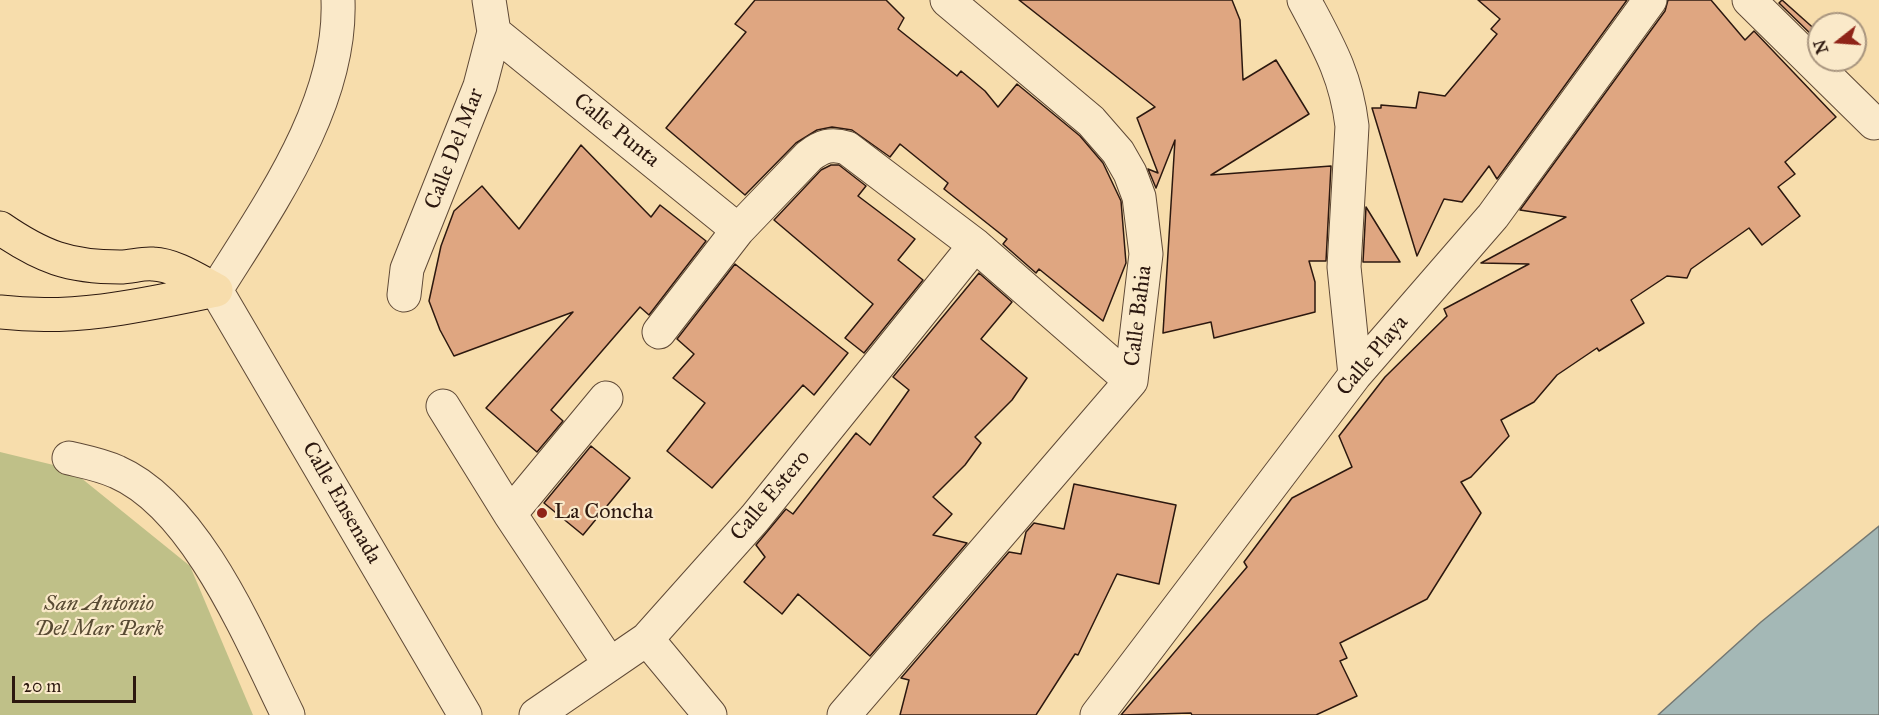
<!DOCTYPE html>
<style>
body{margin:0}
#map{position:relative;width:1879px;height:715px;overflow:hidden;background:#f7ddac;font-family:"IM FELL Great Primer",serif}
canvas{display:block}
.north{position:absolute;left:1807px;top:12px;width:60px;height:60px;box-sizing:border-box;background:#fae9c9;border:2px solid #a8957f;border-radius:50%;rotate:253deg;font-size:16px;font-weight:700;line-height:24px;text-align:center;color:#2c180f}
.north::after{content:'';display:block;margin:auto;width:21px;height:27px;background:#8f2418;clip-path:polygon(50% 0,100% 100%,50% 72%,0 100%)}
.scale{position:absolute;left:12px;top:676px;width:124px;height:27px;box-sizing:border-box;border:3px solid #2c180f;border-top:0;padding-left:8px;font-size:18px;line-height:21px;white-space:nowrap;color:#2c180f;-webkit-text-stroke:4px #fae9c9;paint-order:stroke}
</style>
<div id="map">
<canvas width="1879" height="715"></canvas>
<div class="north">N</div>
<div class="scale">20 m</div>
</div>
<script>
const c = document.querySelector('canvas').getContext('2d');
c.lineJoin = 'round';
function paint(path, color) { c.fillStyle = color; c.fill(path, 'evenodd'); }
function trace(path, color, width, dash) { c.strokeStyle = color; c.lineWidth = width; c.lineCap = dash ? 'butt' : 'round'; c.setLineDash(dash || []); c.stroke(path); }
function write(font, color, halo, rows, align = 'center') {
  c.font = font + ' "IM FELL Great Primer",serif'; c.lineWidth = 4.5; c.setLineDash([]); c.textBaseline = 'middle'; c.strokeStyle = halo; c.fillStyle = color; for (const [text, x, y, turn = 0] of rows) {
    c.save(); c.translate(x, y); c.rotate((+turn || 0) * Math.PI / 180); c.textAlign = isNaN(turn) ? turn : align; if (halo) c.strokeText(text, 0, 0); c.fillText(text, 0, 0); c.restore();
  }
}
paint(new Path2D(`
 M0,452l70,17 120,97 63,149h-253z`), '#bfc088');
const water = new Path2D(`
 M1879,526v189h-221l103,-93z`);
paint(water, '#a4b8b6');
trace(water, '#747873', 1.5);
const building = new Path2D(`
 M755,0h131l18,18 -6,11 59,47 4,-5 24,20 13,16 19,-23 63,52 23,27 18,38 5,62 -23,58 -64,-52 -3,4 -33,-29 4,-5 -63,-50 4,-6 -48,-39 -10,13 -38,-27 -20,-3 -15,3 -21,13 -51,52 -79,-67 80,-96 -11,-8z
 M1019,0h213l8,20 3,60 33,-20 33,54 -98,61 120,-9 -5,95h-17l6,21v30l-101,26 -3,-16 -48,11 12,-193 -19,48 -8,-19 10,4 -21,-55 18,-11z
 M1478,0h149l-130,179 -8,-13 -27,36 -18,-3 -27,57 -45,-148h9v-3l35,3 3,-16 26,4 52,-62 -6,-5 9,-10z
 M1668,0h43l34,40 9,-9 82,86 -51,45 10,12 -17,13 22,29 -38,29 -13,-17 -58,41 -4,9 -20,-2 -36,24 13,23 -45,28 -2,-3 -40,27 -23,27 -33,18 8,16 -38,41 -10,5 20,31 -54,86 -87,44 7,15 -7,3 17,35 -41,19h-124l-1,-2 -70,2 126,-148 -3,-5 48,-64 60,-31 -13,-31 46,-59 62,-61 -3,-7 85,-45 -48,-1 85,-46 -46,-7 145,-199z
 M1782,0l37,33v9l-40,-39z
 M581,145l70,72 9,-12 46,36 -57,74 -9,-8 -89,103 12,11 -26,31 -51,-44 87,-96 -119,44 -14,-26 -11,-29 12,-55 13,-35 28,-25 37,43z
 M831,165h8l27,21 -8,10 57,43 -17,21 25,20 -59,73 -19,-15 28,-34 -99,-84 47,-50z
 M1366,207l34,55h-37z
 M735,264l113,89 -34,42 -11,-10 -91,103 -45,-37 38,-48 -32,-25 21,-24 -17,-15z
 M979,273l33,29 -31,37 46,39 -15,22 -37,37 6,6 -16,22 -32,32 19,17 -19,21 34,8 -97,113 -72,-62 -16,20 -38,-32 21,-25 -9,-12 30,-36 7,5 63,-81 14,12 39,-55 -16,-13z
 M591,446l39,32 -47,57 -39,-32z
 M1074,484l102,21 -17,79 -42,-10 -39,81 -3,-1 -39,61h-136l9,-35 -8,-2 108,-126 12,2 5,-22 8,-9 30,6z`);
paint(building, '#dfa681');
trace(building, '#2c180f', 1.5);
const minor = new Path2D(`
 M338,0c4,104 -69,205 -122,290l249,425
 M1304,0c24,45 42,75 48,126l-8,141 11,108
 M1749,0l125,123
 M494,32l244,198
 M404,295l3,-26 73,-183 14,-54 -5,-32
 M659,332l79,-102 71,-74c13,-10 22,-13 38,-8l128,97 156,136
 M443,406l67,108 99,149
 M69,458c17,4 33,7 48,14 80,35 134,168 171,243
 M510,514l96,-116
 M647,639l63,76
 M536,715l111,-76 108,-121 220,-273
 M844,715l287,-334 15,-127 -7,-57 -9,-24 -12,-21 -27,-31 -144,-121
 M1097,715l258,-340 138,-159 157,-216`);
const highway = new Path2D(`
 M0,228c42,29 69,39 120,39 11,0 22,-4 33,-3 22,1 44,16 63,26
 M0,312c75,9 144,-7 216,-22`);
trace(minor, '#5f4936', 35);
trace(highway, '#2c180f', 35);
trace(minor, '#fae9c9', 33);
trace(highway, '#f7ddac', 33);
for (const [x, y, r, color] of [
 [542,513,6,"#8f2418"]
]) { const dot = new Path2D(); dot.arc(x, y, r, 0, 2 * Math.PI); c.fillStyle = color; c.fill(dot); trace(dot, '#fae9c9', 2); }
write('22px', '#2c180f', '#fae9c9', [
 ["Calle Punta",616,131,39],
 ["Calle Del Mar",455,149,-69],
 ["Calle Bahia",1139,316,-83],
 ["Calle Playa",1373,356,-50],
 ["Calle Estero",771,496,-50],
 ["Calle Ensenada",341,503,60]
]);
write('22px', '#2c180f', '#fae9c9', [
 ["La Concha",554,513]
], 'left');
write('italic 22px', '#584a33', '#fae9c9', [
 ["San Antonio",99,605],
 ["Del Mar Park",99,630]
]);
</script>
